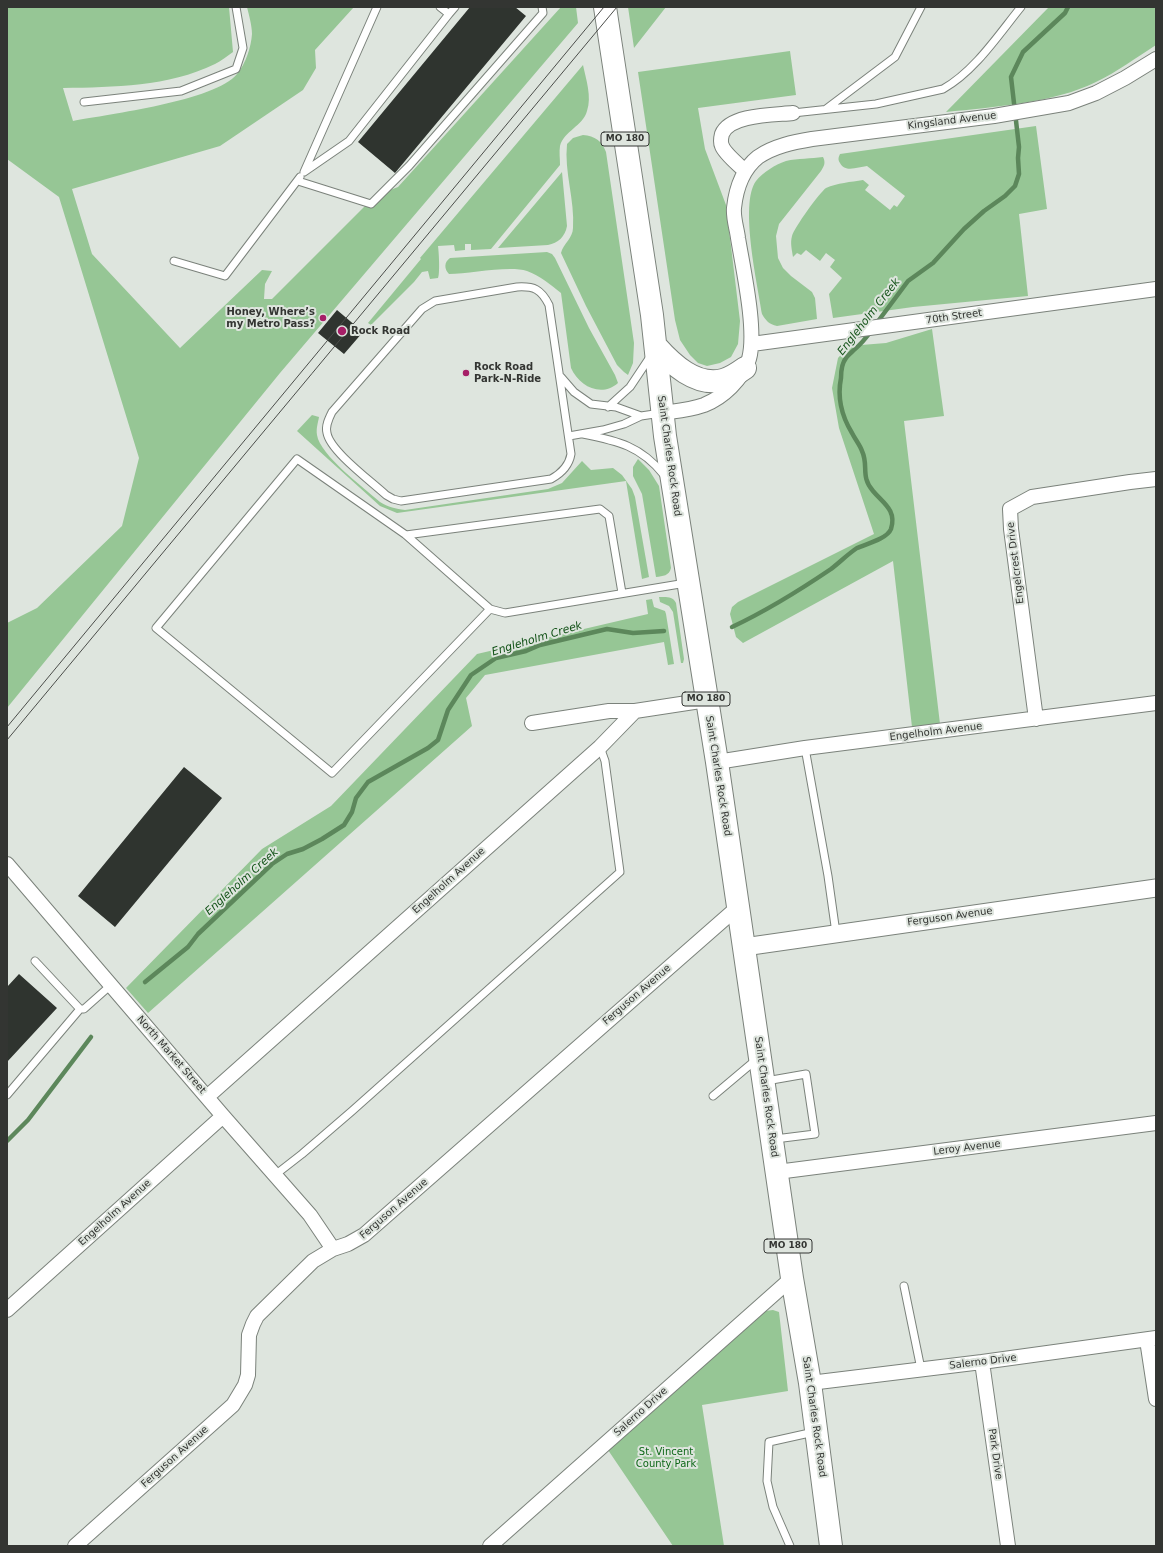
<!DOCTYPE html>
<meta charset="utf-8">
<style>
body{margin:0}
#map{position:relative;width:1163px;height:1553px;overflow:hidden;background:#dee5de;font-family:"DejaVu Sans",sans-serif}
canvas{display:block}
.frame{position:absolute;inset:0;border:8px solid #333532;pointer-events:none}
</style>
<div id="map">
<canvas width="1163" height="1553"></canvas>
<div class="frame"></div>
</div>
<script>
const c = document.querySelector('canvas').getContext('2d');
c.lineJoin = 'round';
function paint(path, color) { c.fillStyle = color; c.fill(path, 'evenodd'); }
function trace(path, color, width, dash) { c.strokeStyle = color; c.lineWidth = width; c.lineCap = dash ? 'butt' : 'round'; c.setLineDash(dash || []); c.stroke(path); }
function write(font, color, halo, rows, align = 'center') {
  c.font = font + ' "DejaVu Sans",sans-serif'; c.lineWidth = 4; c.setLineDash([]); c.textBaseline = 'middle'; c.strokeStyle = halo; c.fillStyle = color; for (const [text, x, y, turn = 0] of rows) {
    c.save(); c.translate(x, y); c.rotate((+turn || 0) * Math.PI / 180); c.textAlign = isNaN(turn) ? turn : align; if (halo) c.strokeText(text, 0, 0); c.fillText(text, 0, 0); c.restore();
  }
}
paint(new Path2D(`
 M7,7h222l4,45c-6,4 -12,9 -18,12 -47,23 -101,23 -152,24l10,33c36,-7 142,-20 164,-47 9,-11 14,-27 15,-40 0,-8 -3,-19 -5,-27h107l-39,43 1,18 -13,22 -83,56 -148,43 20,65 88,94 82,-78 10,1 -7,13 -1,15h8l103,-103 23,-9 163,-180h15l2,16 -298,350 -273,335v-85l30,-15 85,-82 17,-68 -80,-261 -52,-38z
 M628,7h38l-32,41z
 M1049,7h107v38c-19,12 -39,27 -60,37 -42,21 -103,25 -150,30z
 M790,51l6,44 -98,13 7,41 21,56 14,116 -2,23 -7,13 -11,6 -13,3 -9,-3 -8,-8 -10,-15 -5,-20 -37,-248z
 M583,65c3,14 9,32 4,46 -4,15 -23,20 -27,35 -1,6 0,12 0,19l-69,84 -20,1v-6h-6v6l-10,1 -1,-6 -16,1c1,7 2,28 0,32l-8,1 -2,-8 -6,1 -8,10 -43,43 -3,-2 53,-64 -1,-1z
 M1036,126l11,83 -28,5 9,82 -115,11 -80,11 -4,-24 13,-16 -12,-11 5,-7 -9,-7 -6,8 -14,-11 -5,5 -4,-2 -4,4c-1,-7 -3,-14 -1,-21 2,-8 28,-44 34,-48 11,-5 25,-6 37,-8l6,5 -4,5 25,20 4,-5 3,2 8,-11 -38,-30c-9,1 -22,7 -27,-3 -2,-3 -2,-5 0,-9z
 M583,135c12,1 19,6 23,17l28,191 -1,20 -5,12 -4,-3 -7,-7 -31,-59 -25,-53c2,-9 12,-15 12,-25 2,-28 -9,-56 -6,-84l6,-6z
 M823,157c3,6 1,9 -2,14l-42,53 -3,12 2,22 5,10 8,8 21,16 3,6 2,21 -40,7c-8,-2 -11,-5 -15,-12 -4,-28 -23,-110 -6,-133 6,-8 20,-17 30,-20 12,-3 25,-2 37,-4z
 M562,172l5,54c-2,11 -9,17 -19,19l-50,3z
 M547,252l5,2 3,4 34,70 26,47 3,8c-17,15 -39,3 -47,-15l-10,-75c-11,-9 -21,-17 -34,-22 -18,-6 -58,3 -78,3 -5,-5 -5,-12 1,-16z
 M932,329l12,87 -40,5 36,303 -28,3 -19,-166 -150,82 -7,-6 -6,-23 2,-7 6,-5 136,-68 -35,-106 -7,-40 6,-30 11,-12 37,-3z
 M312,415l7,2c-1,6 -3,11 -2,18 3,20 46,52 63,67 8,5 16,7 25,8l143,-21 14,-6 20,-22 9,9 22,-2 9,7 10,14 3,8 14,80 -7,2 -16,-98 -229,32 -17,-7 -83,-75z
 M638,459l11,11 10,16 12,82c-2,8 -8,8 -15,9l-14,-83 -9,-18v-9z
 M659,597c7,0 14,-1 17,6l8,56 -1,4h-2l-8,-51 -4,-6 -9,-4z
 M652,599l2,8 11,4 1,3 8,50 -6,1 -4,-23 -179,33 -19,23 6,28 -324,287 -22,-25 136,-139 69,-43 146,-152 171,-40 -2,-14z
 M773,1310l6,2 9,79 -86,14 22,141h-51l-65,-96 157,-139z`), '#96c695');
trace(new Path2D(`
 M876,324l32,-43 25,-18 31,-34 20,-18 21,-15 10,-10 4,-12 -1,-16 1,-11 -8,-70 12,-25 42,-39 3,-6
 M732,627c34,-16 68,-37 99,-58 9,-7 17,-15 26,-21 9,-4 30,-9 34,-19 6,-19 -8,-26 -18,-38 -13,-15 -4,-25 -11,-40 -2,-6 -7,-12 -10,-18 -11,-18 -15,-35 -11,-55 0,-6 1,-15 5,-20 2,-3 6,-6 9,-9 6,-5 11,-11 16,-18
 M145,982l43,-35 10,-13 74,-70 15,-10 16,-5 19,-10 22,-14 8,-13 4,-14 12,-16 60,-34 10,-8 10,-30 23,-35 25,-17 30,-7 14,-6 67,-16 26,4 31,-2
 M7,1141l21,-21 63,-83`), '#5c875b', 4.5);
paint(new Path2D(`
 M470,7h45l11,9 -131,157 -37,-31z
 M337,310l26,22 -19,22 -26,-21z
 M184,767l38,31 -107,129 -37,-31z
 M19,974l38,34 -50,54v-75z`), '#2f342f');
const service = new Path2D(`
 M377,7l-73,165 45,-31 100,-127
 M440,7l9,7 6,-7
 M84,102l97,-11 55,-22 7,-21 -7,-41
 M826,109l69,-52 26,-50
 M793,113l83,-9 67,-15c32,-18 56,-55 78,-82
 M298,181l73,23 38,-38 134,-153 -1,-6
 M174,261l51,15 75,-99
 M517,287c17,-1 24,2 32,18l22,149c-2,12 -9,19 -20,25l-150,22 -8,-2 -7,-4c-15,-14 -56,-44 -59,-62 -2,-7 2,-15 5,-21l90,-103 13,-8z
 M561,377l13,15 17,12 25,3 25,9
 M608,407l22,-20 20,-30
 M583,434c35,7 58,12 81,41
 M569,436l34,-6 21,-6 17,-8 20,-3
 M406,535l194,-26 9,7 13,77
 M490,609l-158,164 -176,-145 141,-169 109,76 84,74 15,4 181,-30
 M805,748l23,128 8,57
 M35,961l45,48h4l27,-24
 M766,1081l40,-7 9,60 -40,5
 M7,1095l73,-86
 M713,1096l44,-37
 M275,1175l27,-21 50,-43 268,-239 -15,-111 -5,-14
 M904,1286l17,83
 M790,1546l-17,-39 -6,-26 2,-39 45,-10`);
const minor = new Path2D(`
 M745,171c-6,-6 -20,-17 -23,-25 -2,-4 -1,-8 0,-12 8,-20 53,-19 71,-21
 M752,344l404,-55
 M662,413c14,-2 28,-3 42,-8 10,-4 20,-11 27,-18 8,-8 15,-18 18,-28 8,-29 -6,-90 -11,-121 -1,-9 -5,-20 -4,-30 2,-19 9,-39 24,-51 16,-11 36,-15 54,-18l182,-23 75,-13 27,-10 29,-15 31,-19
 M1036,719l-25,-190 -1,-20 22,-12 98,-15 26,-3
 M532,723l77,-12h26
 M717,762l88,-14 351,-45
 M7,864l216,252 87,99 23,34
 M207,1097l393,-350 35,-36 72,-11
 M777,1172l379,-49
 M7,1310l216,-194
 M1147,1340l9,59
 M982,1362l26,184
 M810,1383l172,-21 174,-24
 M75,1546l158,-141 12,-20 3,-10 1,-40 4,-11 4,-8 56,-55 20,-12 15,-5 16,-9 374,-328
 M490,1546l302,-268`);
const tertiary = new Path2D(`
 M744,947l412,-59`);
const primary = new Path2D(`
 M605,7l47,308 13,121 52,326 75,516 18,105 21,163
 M656,346c16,18 40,41 67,34 8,-2 15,-7 22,-12`);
trace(service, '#7b827b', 9);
trace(minor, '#7b827b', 16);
trace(tertiary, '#7b827b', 19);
trace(primary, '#7b827b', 24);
trace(service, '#fff', 7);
trace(minor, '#fff', 14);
trace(tertiary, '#fff', 17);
trace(primary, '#fff', 22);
trace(new Path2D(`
 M7,727l597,-720
 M7,740l610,-733`), '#4b4d4a', 1);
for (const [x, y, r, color] of [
 [323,318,4,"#a61f67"],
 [342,331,5,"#a61f67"],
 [466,373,4,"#a61f67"]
]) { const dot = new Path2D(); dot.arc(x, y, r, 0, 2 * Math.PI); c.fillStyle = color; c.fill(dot); trace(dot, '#dee5de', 1.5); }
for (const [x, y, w] of [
 [625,139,48],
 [706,699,48],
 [788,1246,48]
]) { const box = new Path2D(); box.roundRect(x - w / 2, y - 7, w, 14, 3); c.fillStyle = '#dee5de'; c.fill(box); trace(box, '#333532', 1); }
write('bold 9px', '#333532', null, [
 ["MO 180",625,139],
 ["MO 180",706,699],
 ["MO 180",788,1246]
]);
write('10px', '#333532', '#dee5de', [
 ["Kingsland Avenue",952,121,-7],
 ["70th Street",954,317,-8],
 ["Saint Charles Rock Road",669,456,82],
 ["Engelcrest Drive",1016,563,-97],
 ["Engelholm Avenue",936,732,-7],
 ["Saint Charles Rock Road",718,776,81],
 ["Engelholm Avenue",449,881,-42],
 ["Ferguson Avenue",950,917,-8],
 ["Ferguson Avenue",637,995,-41],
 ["North Market Street",171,1055,49],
 ["Saint Charles Rock Road",766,1097,82],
 ["Leroy Avenue",967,1148,-7],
 ["Ferguson Avenue",394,1209,-41],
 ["Engelholm Avenue",115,1213,-42],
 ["Salerno Drive",983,1362,-7],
 ["Salerno Drive",641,1412,-42],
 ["Saint Charles Rock Road",814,1417,82],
 ["Park Drive",995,1454,82],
 ["Ferguson Avenue",175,1457,-42]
]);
write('bold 10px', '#333532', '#dee5de', [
 ["Honey, Where’s",315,312,"right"],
 ["my Metro Pass?",315,324,"right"],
 ["Rock Road",351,331],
 ["Rock Road",474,367],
 ["Park-N-Ride",474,379]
], 'left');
write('10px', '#0e6818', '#dee5de', [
 ["St. Vincent",666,1452],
 ["County Park",666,1464]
]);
write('italic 11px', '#125217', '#dee5de', [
 ["Engleholm Creek",869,317,-52],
 ["Engleholm Creek",537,639,-17],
 ["Engleholm Creek",242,882,-42]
]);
</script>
